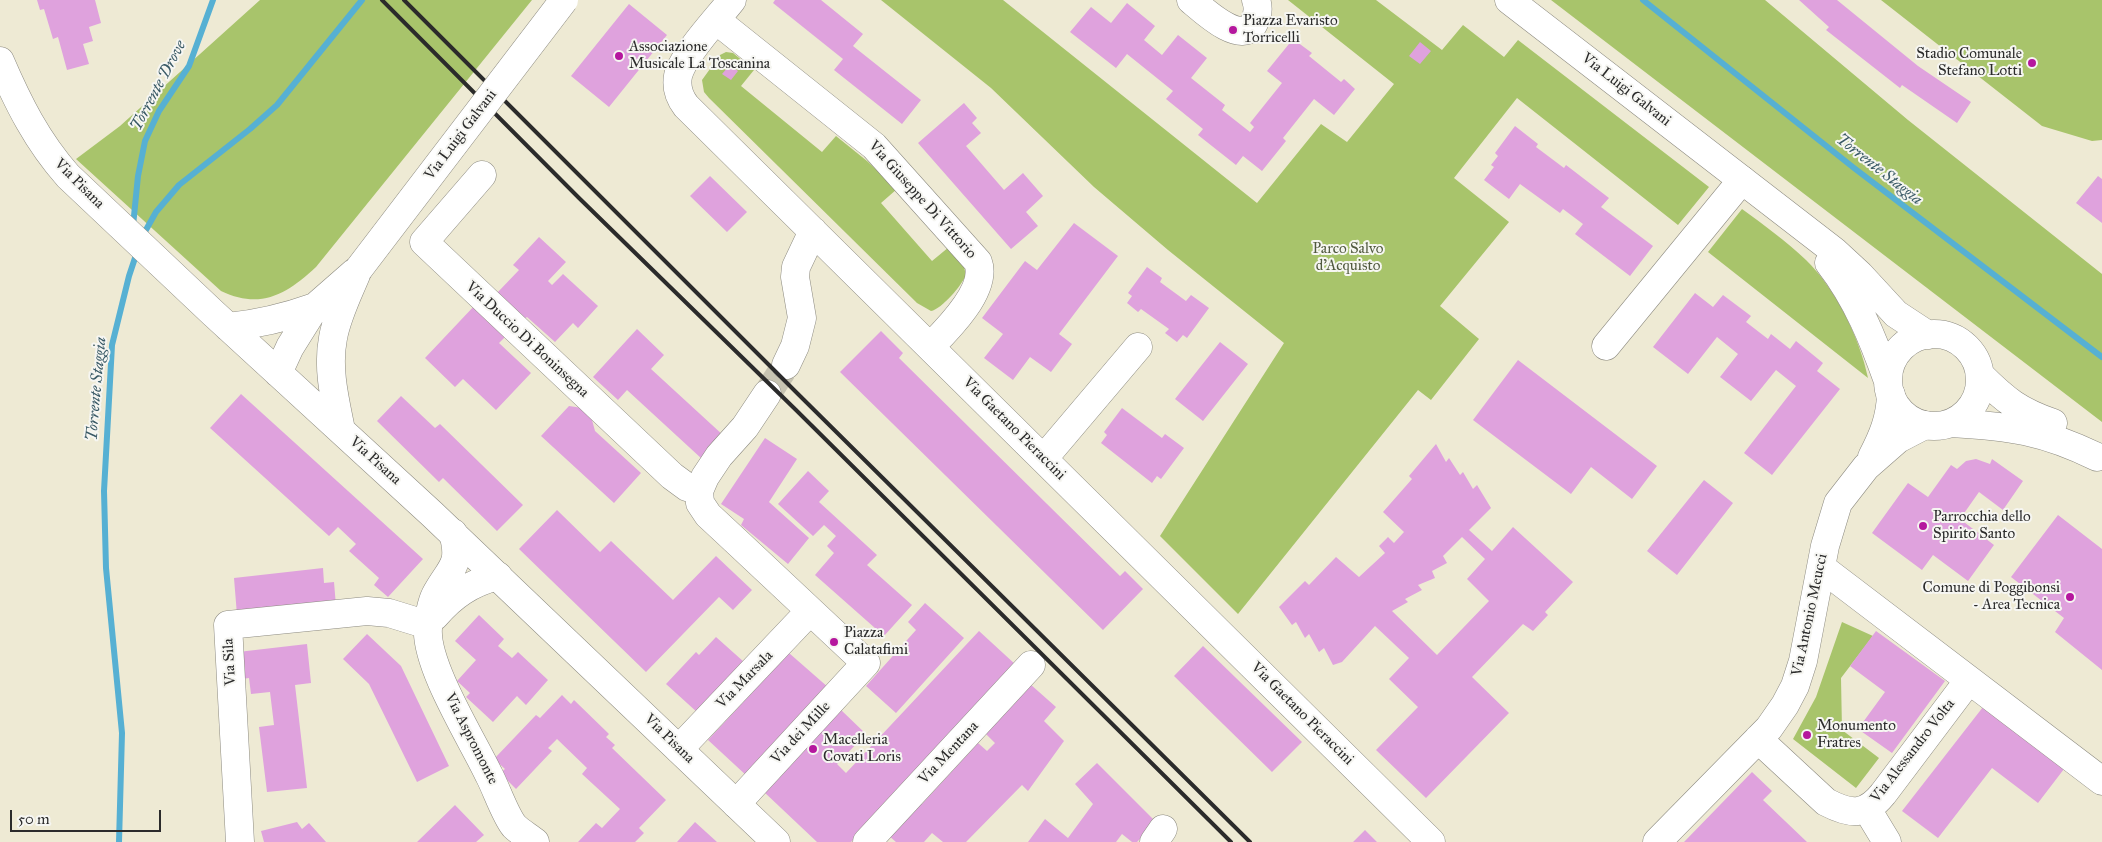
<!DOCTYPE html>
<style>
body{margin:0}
#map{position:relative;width:2102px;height:842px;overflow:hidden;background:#eeead4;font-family:"IM FELL Great Primer",serif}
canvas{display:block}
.scale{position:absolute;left:10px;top:810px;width:151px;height:22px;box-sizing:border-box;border:2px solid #2b2b2b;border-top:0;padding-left:6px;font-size:15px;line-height:18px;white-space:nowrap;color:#2b2b2b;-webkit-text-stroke:4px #f6f6f2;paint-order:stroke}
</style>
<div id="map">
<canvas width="2102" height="842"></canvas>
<div class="scale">50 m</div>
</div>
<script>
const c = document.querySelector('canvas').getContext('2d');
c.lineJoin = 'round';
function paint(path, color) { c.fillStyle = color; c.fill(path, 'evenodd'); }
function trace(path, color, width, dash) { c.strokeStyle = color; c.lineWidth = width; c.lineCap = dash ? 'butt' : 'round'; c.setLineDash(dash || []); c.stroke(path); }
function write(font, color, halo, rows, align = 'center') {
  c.font = font + ' "IM FELL Great Primer",serif'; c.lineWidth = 4; c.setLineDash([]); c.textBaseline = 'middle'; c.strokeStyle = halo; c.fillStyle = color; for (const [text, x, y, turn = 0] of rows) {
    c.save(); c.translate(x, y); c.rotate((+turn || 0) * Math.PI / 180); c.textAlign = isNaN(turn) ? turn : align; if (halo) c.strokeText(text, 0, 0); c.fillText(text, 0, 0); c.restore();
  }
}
paint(new Path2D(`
 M260,0h272l-216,267c-29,27 -55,43 -95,24l-145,-132 44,-33z
 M881,0h122l254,203 64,-79 26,18 47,-58 -106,-84h88l66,50 21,-25 41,32 14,-17 191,147 -31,38 -161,-127 -63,80 55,44 -69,84 39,33 -48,61 -13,-10 -180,224 -78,-78 124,-193 -116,-93 -74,-63 -103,-99z
 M1551,0h214l143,120 194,154v148z
 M1881,0h221v140l-10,1 -50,-15z
 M726,52l7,1 21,17 -13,16 81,66 14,-16 31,25 30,28 -16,14 51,58 17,-14 15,20 2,8c-4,10 -24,34 -35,36l-14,-8 -208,-205 -5,-6 -2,-12 18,-25z
 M1742,209c22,16 44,32 64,51 29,28 54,78 62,118l-160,-126z
 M1842,622l31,14 -32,42 1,52 37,28 -23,30 -63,-49 23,-42z`), '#a8c46b');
trace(new Path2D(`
 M1643,0l211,168 248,189
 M133,226l5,-50 7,-35 14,-30 30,-45 24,-66
 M142,237l14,-25 23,-27 71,-56 27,-24 85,-105
 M119,842l3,-109 -16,-165 -2,-77 8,-146 17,-69 8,-24`), '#56b0d3', 6);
paint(new Path2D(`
 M37,0h58l6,23 -12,4 4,14 -10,3 6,20 -22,6 -9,-33 -5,2 -9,-30 -4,1z
 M775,0h46l42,34 -10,12 68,54 -19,24 -68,-54 9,-11 -70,-56z
 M1799,0h38l81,66 53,36 -14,21 -55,-38 -2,3 -74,-58 3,-3z
 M1127,3l28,23 -11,14 18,15 16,-20 29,23 -16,20 34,27 -3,5 28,22 4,-5 -4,-4 32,-40 -15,-12 26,-32 19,14 -3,3 32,26 3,-3 11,10 -21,26 -20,-16 -31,39 3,3 -24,30 -19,-15 -7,9 -38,-30 5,-6 -37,-30 7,-8 -46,-37 -11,14 -46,-36 21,-25 20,16z
 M629,4l38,31 -58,72 -38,-31z
 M1420,42l11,9 -11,13 -11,-8z
 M730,65l8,6 -7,9 -9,-6z
 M964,103l13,15 -5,5 9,10 -15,13 38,44 19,-17 20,23 -17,16 12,14 -27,23 -93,-106z
 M1515,126l23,18 -2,3 28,21 2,-3 43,33 -8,9 52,39 -23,30 -55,-42 8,-10 -20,-15 -3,4 -40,-29 -11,15 -25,-19 10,-13 -3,-2 7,-9 -3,-3z
 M710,176l37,36 -20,20 -37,-36z
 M2098,176l4,3v44l-26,-20z
 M1074,223l44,33 -59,78 13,10 -21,28 -21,-15 -17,23 -29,-22 19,-24 -21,-16 43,-57 12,9z
 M539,237l27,25 -18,19 4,4 11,-11 35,32 -20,22 -5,-5 -18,19 -28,-25 -3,2 -27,-26 22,-23 -6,-5z
 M1147,267l15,11 -2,4 26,19 5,-6 18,13 -22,30 -4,-3 -6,7 -12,-9 4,-4 -28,-20 -3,3 -11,-9 5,-7 -4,-3z
 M1695,293l18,14 10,-12 28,21 -5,6 22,17 3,-5 19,15 6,-8 27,22 -6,8 23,18 -68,86 -28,-22 52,-67 -20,-16 -25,31 -31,-24 18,-23 -21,-17 -29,37 -35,-27z
 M476,304l32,30 -9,9 32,30 -35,37 -33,-31 -8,8 -30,-29z
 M637,329l27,26 -13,14 73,67 -22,23 -75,-69 -9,10 -25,-23z
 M881,331l22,22 -4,5 221,218 5,-5 18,18 -40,41 -263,-258z
 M1220,342l28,22 -45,57 -28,-22z
 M1518,360l139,106 -25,33 -41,-32 -20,27 -98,-74z
 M241,394l182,165 -35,38 -14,-12 5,-7 -30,-27 7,-7 -18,-17 -9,9 -119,-108z
 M401,396l34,32 5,-4 83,81 -26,26 -54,-53 -4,4 -62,-61z
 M569,406l20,3 6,22 46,42 -27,30 -73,-67z
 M1122,408l40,30 3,-4 19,14 -23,31 -4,-3 -5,7 -51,-40 6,-8 -3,-3z
 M765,438l32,21 -28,43 40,36 -21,26 -47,-39 3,-6 -23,-15z
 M1436,444l10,18 3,-4 11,17 3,-3 10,17 4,-4 14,23 -22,22 23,21 21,-24 60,55 -28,30 3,3 -15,16 -10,-7 -51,53 37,36 -83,85 -50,-48 42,-43 -29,-28 20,-21 -34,-32 -33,36 -9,3 -9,-17 -5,4 -10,-18 -4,4 -9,-16 -4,3 -13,-18 26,-26 4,4 27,-28 23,20 26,-24 -6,-7 9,-9 6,6 10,-11 -21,-20 29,-33 -3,-3zM1462,537l23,22 -18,20 22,22 -52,54 -45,-44 16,-9 -3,-3 17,-9 -4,-5 17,-7 -3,-7 15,-8 -4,-7z
 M1976,459l14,5 2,-5 31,22 -20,29 -24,-18 -19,27 34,26 -26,36 -35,-26 -11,15 -50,-37 36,-50 20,14 23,-32 6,4 9,-8z
 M808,471l21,20 -10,11 58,53 -10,10 45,40 -28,31 -69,-61 19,-22 -7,-7 9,-10 -12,-11 -11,11 -35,-32z
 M1704,480l29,23 -56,72 -30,-24z
 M557,510l43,42 11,-11 62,59 43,-44 36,34 -19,20 -14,-13 -73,75 -127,-123z
 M2058,515l44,34v121l-47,-38 9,-14 -53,-41z
 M323,568l1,15 10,-1 2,24 -99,9 -3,-37z
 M925,603l39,35 -68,75 -30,-27 50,-56 -8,-8z
 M479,615l25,24 -6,7 14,12 6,-6 30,28 -22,25 -9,-9 -24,26 -27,-25 4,-4 -13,-12 19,-21 -21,-19z
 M979,631l37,34 -165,177h-34l-54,-51 77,-82 26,25 -29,30 9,9z
 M1876,631l69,50 -53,72 -34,-24 27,-37 -35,-26z
 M367,634l34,32 48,100 -32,16 -48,-98 -26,-25z
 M716,637l28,25 -46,51 -32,-29 30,-32 3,3z
 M307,644l4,39 -16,2 12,103 -40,4 -8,-65 15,-2 -4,-33 -19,2 -2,-16 -7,1 -4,-27z
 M1203,646l99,96 -30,30 -98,-96z
 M789,653l40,35 -81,89 -40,-37z
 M1030,684l26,23 -12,14 20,20 -36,50 -6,-6 -56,57h-23l-11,-9 -8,9h-28l-8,-7 31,-34 3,3 56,-61 9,8 8,-8 -10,-10z
 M562,695l9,9 3,-4 35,34 -3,3 9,8 -3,3 54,52 -27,28 5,5 -9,9h-57l18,-19 6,5 18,-19 -38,-35 5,-6 -30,-29 -9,9 4,3 -36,38 -16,-16 5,-4 -11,-10 42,-44 4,3z
 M1983,707l81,62 -26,34 -46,-35 -54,70 -36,-27z
 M1097,763l59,59 -19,20h-5l-10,-8 -6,8h-88l17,-23 23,19 25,-34 -18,-20z
 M1752,772l20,19 -9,9 44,42h-123z
 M455,805l29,30 -8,7h-59z
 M297,822l5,7 7,-6 17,19h-62l-3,-11z
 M695,822l22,20h-40z
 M1365,830l12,12h-24z`), '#dfa2dd');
trace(new Path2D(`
 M767,394l19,-29`), '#c7c4b2', 28, [28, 14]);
const minor = new Path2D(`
 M732,0c-14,18 -50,56 -54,76 -2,11 1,21 8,30l745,736
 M1191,0c12,10 51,47 63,23 4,-8 5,-15 2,-23
 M716,20l158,126 104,116c10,27 -30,67 -47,84
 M482,175l-58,67 248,234 15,11 12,4
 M1606,346l136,-166
 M786,365l9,-19 7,-28 -7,-41 1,-10 17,-36
 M1872,457c11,-21 18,-38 19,-62
 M1044,458l94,-111
 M453,533c9,32 -2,34 -16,59 -6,10 -8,24 -9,36 -3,37 44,111 61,147 7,13 16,40 25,51 6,6 15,11 21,16
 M1822,568l280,213
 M435,616c18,-21 36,-33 63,-40
 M1758,739l68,63c25,13 39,14 57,-8l86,-114
 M679,749l131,-138
 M736,804l130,-141 -129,-121 -29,-27 -8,-12 -1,-12 6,-14 14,-21 26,-29 22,-33
 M1867,809l20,33
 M240,842l-12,-217 139,-14 22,2 39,12
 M867,842l164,-177
 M1154,842l9,-13
 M1657,842l112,-114 16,-23 10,-19 8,-25 22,-115 13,-43 28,-36 32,-28 27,-14`);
const major = new Path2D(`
 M1509,0l325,251 26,24 36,39 32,21
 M0,61c18,42 37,80 68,115l145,137 219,201 344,328
 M1829,263c28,36 44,76 59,118
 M228,327c31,-3 59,-10 87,-20
 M1888 380a46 46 0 1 1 92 0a46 46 0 1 1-92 0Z
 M278,373l12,-26 25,-40 40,-35
 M1980,375c26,26 39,36 73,48
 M1951,423c58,3 93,8 146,34
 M341,430c-6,-30 -14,-61 -8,-92 4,-23 16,-46 25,-68`);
trace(minor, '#8c8a80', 29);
trace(major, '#8c8a80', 29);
trace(minor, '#fff', 28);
trace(major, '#fff', 28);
trace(new Path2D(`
 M382,0l197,198 217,212 435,432
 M404,0l394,394 452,448`), '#2b2b2b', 4);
const majorBridge = new Path2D(`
 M358,270l206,-270`);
trace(majorBridge, '#8c8a80', 29, []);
trace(majorBridge, '#fff', 28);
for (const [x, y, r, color] of [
 [1233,30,5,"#b5179e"],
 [619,56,5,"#b5179e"],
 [2032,63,5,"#b5179e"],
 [1923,526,5,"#b5179e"],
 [2070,597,5,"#b5179e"],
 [834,642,5,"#b5179e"],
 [1807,735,5,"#b5179e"],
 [813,749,5,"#b5179e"]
]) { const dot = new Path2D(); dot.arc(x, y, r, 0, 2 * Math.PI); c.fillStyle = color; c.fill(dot); trace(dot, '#f6f6f2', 2); }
write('15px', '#2b2b2b', '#f6f6f2', [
 ["Piazza Evaristo",1243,21],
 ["Torricelli",1243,38],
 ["Associazione",629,47],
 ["Musicale La Toscanina",629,64],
 ["Stadio Comunale",2022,54,"right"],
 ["Stefano Lotti",2022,71,"right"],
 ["Parrocchia dello",1933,517],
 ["Spirito Santo",1933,534],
 ["Comune di Poggibonsi",2060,588,"right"],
 ["- Area Tecnica",2060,605,"right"],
 ["Piazza",844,633],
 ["Calatafimi",844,650],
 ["Monumento",1817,726],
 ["Fratres",1817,743],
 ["Macelleria",823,740],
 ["Covati Loris",823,757]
], 'left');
write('15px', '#2b2b2b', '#f6f6f2', [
 ["Via Luigi Galvani",1626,90,38],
 ["Via Luigi Galvani",461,135,-53],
 ["Via Pisana",79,184,45],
 ["Via Giuseppe Di Vittorio",922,200,48],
 ["Via Duccio Di Boninsegna",527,340,43],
 ["Via Gaetano Pieraccini",1014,429,45],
 ["Via Pisana",375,461,42],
 ["Via Antonio Meucci",1810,615,-78],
 ["Via Sila",230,662,-93],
 ["Via Marsala",745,680,-46],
 ["Via Gaetano Pieraccini",1302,714,45],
 ["Via dei Mille",801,733,-47],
 ["Via Aspromonte",471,739,63],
 ["Via Pisana",669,739,44],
 ["Via Alessandro Volta",1913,751,-52],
 ["Via Mentana",949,753,-47]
]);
write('15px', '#50593e', '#f6f6f2', [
 ["Parco Salvo",1348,249],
 ["d'Acquisto",1348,266]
]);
write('italic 16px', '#3a5a66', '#f6f6f2', [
 ["Torrente Drove",159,86,-62],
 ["Torrente Staggia",1879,170,38],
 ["Torrente Staggia",97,389,-85]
]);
</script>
